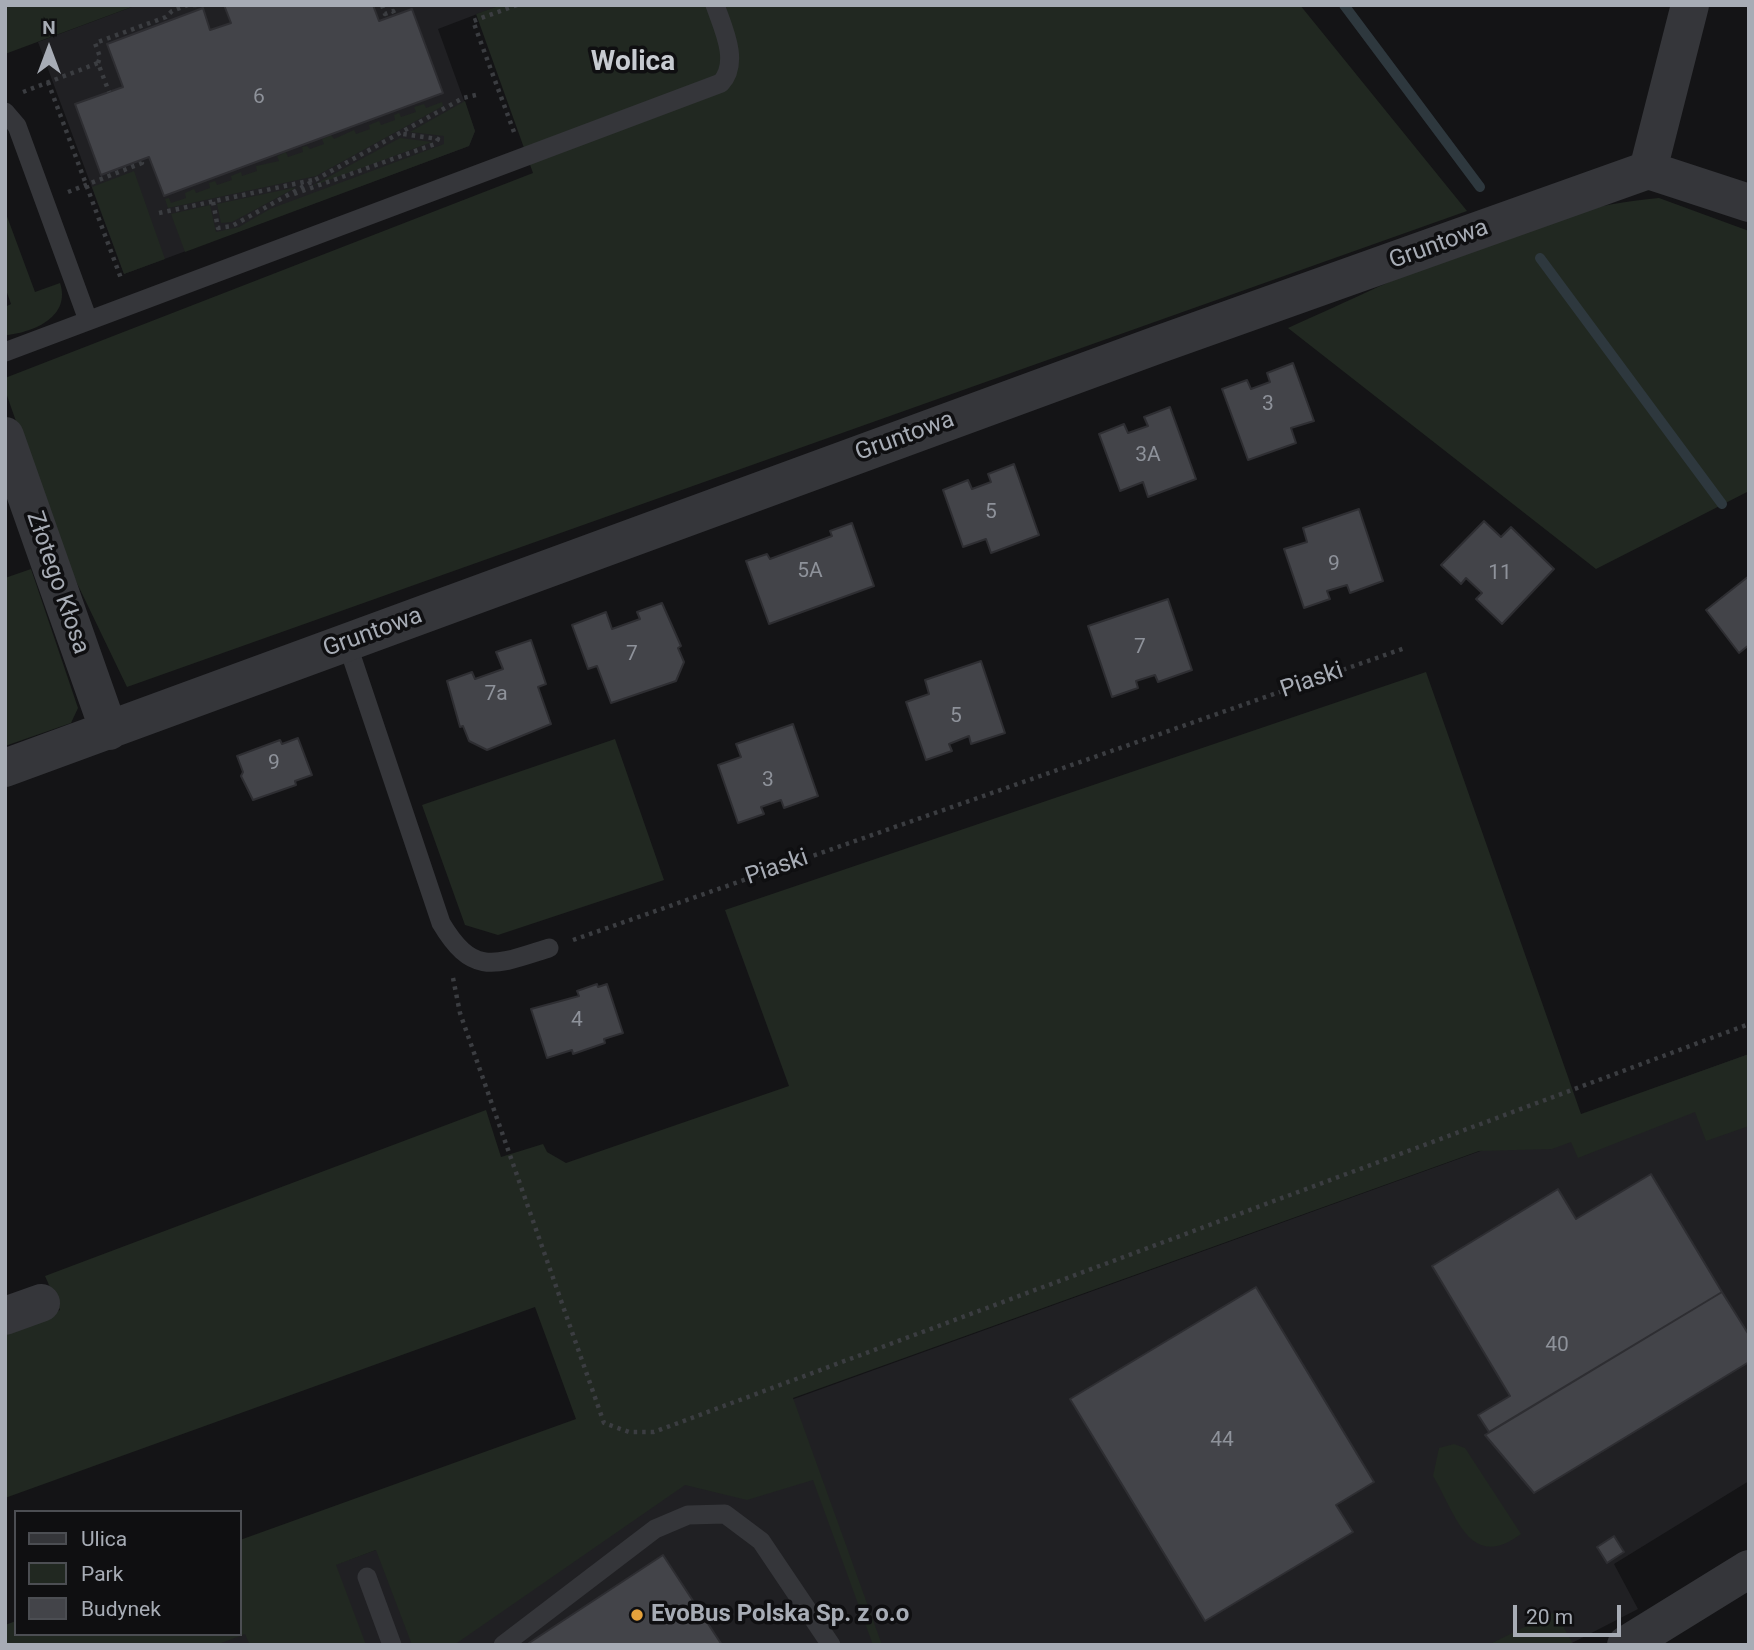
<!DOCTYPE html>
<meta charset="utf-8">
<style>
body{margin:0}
#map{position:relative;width:1754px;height:1650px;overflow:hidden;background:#141416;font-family:Roboto,sans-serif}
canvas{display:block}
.frame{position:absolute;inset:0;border:7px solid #a7acb5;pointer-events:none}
.legend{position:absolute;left:14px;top:1510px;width:228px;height:126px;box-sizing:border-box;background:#0f0f11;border:2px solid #4c4e53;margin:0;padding:9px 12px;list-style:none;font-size:21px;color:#a7acb5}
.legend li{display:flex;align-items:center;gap:14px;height:35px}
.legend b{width:35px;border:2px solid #4c4e53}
.north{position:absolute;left:14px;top:14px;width:70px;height:70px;-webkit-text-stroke:5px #0f0f11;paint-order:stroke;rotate:0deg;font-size:19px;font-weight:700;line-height:28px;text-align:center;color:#a7acb5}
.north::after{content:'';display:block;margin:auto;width:24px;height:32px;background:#a7acb5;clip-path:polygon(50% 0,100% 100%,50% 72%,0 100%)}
.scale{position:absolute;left:1513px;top:1605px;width:108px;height:32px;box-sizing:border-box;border:4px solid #a7acb5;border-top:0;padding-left:9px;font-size:21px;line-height:24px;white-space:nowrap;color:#a7acb5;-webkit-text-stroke:5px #0f0f11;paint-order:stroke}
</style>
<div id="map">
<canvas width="1754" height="1650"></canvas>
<div class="frame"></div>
<ul class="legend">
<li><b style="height:9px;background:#35363a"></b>Ulica</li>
<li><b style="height:19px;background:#212821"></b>Park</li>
<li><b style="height:19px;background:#434449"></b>Budynek</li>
</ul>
<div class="north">N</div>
<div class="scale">20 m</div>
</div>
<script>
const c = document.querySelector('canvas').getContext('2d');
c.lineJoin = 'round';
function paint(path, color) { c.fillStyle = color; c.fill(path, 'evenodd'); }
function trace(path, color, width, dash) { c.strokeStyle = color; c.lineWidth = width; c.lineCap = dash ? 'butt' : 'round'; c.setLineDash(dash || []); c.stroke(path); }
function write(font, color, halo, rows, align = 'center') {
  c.font = font + ' Roboto,sans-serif'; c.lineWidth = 7; c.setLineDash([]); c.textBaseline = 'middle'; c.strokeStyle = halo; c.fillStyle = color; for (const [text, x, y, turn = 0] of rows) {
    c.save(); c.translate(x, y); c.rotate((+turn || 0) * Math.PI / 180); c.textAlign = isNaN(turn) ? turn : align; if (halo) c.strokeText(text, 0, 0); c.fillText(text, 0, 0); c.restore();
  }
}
paint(new Path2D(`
 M137,5h364l-63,24 37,102 -6,15 -345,128 -86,-232z
 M1749,1054v427l-135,83 24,45 -70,36h-1453l125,-11v-35z`), '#202023');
paint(new Path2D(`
 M5,5h132l-132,49z
 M501,5h799l167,206 -1340,476 -65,-135 -57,-162v-12l528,-205 -57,-159z
 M465,101l10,30 -6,15 -284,106 -14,-38 39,-9 6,27 23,-5 31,-18 174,-65v-8l-34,-4z
 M442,102l1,4 -127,70 -148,32 -3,-9 4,-1 2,5 15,-5 -1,-5 9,-4 2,4 14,-5 -1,-5 6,-2 2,4 15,-5 -1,-4 10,-4 1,4 15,-5 -1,-5 23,-5 -2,-5 9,-4 2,5 15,-5 -1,-5 5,-1 3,3 14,-5 -2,-5 9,-4 3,4 20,-9 2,4 14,-5 -1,-4 10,-4 2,4 14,-5 -1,-5 5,-2 2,4 15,-5 -2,-5 10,-3 2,4z
 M400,138l32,4 -122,45z
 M134,171l31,88 -41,15 -32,-87z
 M297,187l-65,35 -11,1 -4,-19z
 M1659,198l90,33v260l-153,78 -308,-241c118,-52 241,-119 371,-130z
 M5,211l30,81 25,-9c11,33 -25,49 -53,52l-2,-28 6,-3 -6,-17z
 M31,569l47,139 -7,15 -66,23v-168z
 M1426,672l155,442 168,-60v72l-43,15 -11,-29 -117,46 -7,-16 -19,7 -73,2 -686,247 89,247h-9l-60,-165 -66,20 -62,-15 -231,160h-42l-36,-95 -40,15 30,80h-116l-5,-11 -29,11h-211v-20l11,-4v13h224v-94l336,-121 -41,-112 -530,191v-167l55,-21 -15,-34 441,-166 15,47 42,-13 4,8 19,11 223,-77 -64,-176z
 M615,739l49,141 -166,55 -33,-10 -43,-120z
 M1454,1444l11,4 56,86c-52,38 -64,-18 -88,-58l6,-28z
 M1555,1612l17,30 -4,3h-80z`), '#212821');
trace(new Path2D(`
 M1344,5l136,182
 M1540,258l182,246`), '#2e383e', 10);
const building = new Path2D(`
 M224,5h149l6,16 33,-12 31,84 -279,103 -15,-39 -48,18 -26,-71 48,-17 -16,-43 96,-36 7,22 21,-7z
 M1293,363l21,58 -23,7 5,15 -48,17 -26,-71 25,-9 4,9 19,-7 -3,-9z
 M1170,407l26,72 -48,18 -5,-15 -23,9 -21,-57 25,-10 4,9 20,-7 -4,-9z
 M1014,464l25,71 -48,18 -5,-14 -23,8 -20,-57 25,-10 4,9 19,-7 -3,-8z
 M1359,509l24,72 -33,12 -3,-8 -20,6 3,8 -26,9 -20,-59 23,-7 -4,-14z
 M1484,521l17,16 10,-10 43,42 -52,55 -26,-25 6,-6 -16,-15 -5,6 -20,-19z
 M852,523l22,63 -105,38 -23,-63 21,-7 3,5 62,-23 -2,-5z
 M1749,576v69l-10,8 -33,-43z
 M1168,599l24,71 -34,12 -3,-7 -19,6 2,7 -26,9 -24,-71z
 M662,603l19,43 -3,2 6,14 -8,19 -65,22 -14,-37 -9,3 -16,-44 34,-13 6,17 28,-10 -3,-7z
 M531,640l15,44 -8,3 13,37 -64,26 -18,-9 -6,-15 -3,1 -13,-46 25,-9 3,7 28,-10 -7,-17z
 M981,661l24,72 -34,11 -2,-8 -20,8 3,7 -26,9 -20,-58 23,-8 -4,-14z
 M793,724l25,72 -34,12 -3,-8 -20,7 3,7 -26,9 -20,-58 23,-8 -5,-13z
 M298,738l14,37 -17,6 1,4 -43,15 -12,-24 2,-4 -6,-16 43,-16 2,4z
 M597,984l1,3 9,-3 16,49 -19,6 1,4 -32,11 -1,-4 -25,8 -16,-49 48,-13 -2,-5z
 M1651,1174l71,118 -233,140 -11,-17 32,-19 -78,-130 126,-77 18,30z
 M1256,1287l118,195 -38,23 17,27 -148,89 -135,-222z
 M1722,1292l27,43v27l-215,131 -49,-58z
 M1614,1536l10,16 -17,11 -10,-16z
 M663,1555l59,90h-196z`);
paint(building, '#434449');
trace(building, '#2e2e32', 2);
trace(new Path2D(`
 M193,5h6
 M382,5l3,9 8,-3 2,4
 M98,63l2,-6 -5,-14 71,-26 6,-6 16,-6
 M48,82l74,199
 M23,92l75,-29 11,29
 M514,132l-41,-111 44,-16
 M68,192l74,-29 -1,-3
 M294,194l141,-50 3,-5 -35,-5
 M213,202l5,26 14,-2 231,-128 13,-3
 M159,213l154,-33
 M573,940l832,-292
 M453,978l7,35 144,410 25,9h25l1095,-408`), '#3b3d41', 4.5, [3.5, 5]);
trace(new Path2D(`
 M5,112l12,14 71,194
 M5,352l716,-269c19,-21 2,-55 -6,-78
 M347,643l94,280c32,54 54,42 108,25
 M367,1577l25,68
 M503,1645l152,-116 33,-14 37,-1 36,27 70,104`), '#35363a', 19);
trace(new Path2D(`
 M1648,170l101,33
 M5,436l104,295
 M5,768l1152,-423 491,-175 42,-165
 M5,1316l36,-13`), '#35363a', 38);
trace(new Path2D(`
 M1626,1645l123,-76`), '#35363a', 38);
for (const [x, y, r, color] of [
 [637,1615,7,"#e6a23c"]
]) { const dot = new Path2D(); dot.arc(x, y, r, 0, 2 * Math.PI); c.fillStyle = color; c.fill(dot); trace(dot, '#0f0f11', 2.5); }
write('21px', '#8e929a', null, [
 ["6",259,98],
 ["3",1268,405],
 ["3A",1148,456],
 ["5",991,513],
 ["9",1334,565],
 ["5A",810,572],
 ["11",1500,574],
 ["7",1140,648],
 ["7",632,655],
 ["7a",496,695],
 ["5",956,717],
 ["9",274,764],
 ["3",768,781],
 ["4",577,1021],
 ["40",1557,1346],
 ["44",1222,1441]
]);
write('24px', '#a7acb5', '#0f0f11', [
 ["Gruntowa",1439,245,-20],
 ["Gruntowa",905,437,-20],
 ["Złotego Kłosa",57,583,71],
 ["Gruntowa",373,633,-20],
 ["Piaski",1312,681,-19],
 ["Piaski",777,868,-19]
]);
write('bold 24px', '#a7acb5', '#0f0f11', [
 ["EvoBus Polska Sp. z o.o",651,1615]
], 'left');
write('bold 28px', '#c7cbd1', '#0f0f11', [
 ["Wolica",633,63]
]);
</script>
